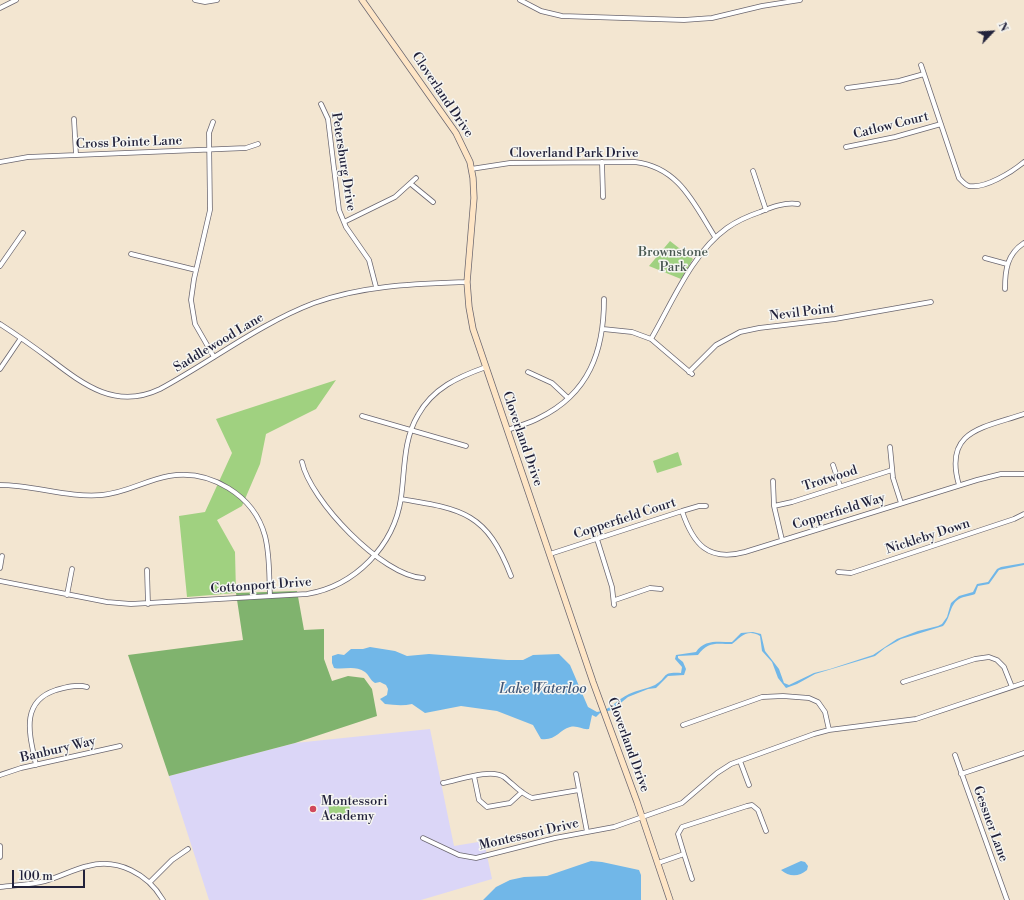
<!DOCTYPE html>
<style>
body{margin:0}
#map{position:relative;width:1024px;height:900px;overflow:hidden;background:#f3e6d1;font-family:"Libre Bodoni",serif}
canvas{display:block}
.north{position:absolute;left:972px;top:12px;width:40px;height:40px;-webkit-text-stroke:3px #f6f6f2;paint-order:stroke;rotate:65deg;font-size:11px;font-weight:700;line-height:16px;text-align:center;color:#22223b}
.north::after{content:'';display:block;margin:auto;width:14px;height:18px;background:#22223b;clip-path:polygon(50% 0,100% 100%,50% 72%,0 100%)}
.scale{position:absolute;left:12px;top:870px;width:73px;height:18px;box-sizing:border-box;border:2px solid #22223b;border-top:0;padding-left:5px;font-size:12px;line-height:14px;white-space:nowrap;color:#22223b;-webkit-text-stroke:3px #f6f6f2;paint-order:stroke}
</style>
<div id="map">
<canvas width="1024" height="900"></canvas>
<div class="north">N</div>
<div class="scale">100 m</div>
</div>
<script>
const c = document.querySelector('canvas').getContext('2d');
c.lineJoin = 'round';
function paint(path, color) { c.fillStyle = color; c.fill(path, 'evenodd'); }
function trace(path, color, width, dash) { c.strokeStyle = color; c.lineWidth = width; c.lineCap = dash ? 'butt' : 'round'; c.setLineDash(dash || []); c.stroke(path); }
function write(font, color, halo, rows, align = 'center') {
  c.font = font + ' "Libre Bodoni",serif'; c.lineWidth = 3; c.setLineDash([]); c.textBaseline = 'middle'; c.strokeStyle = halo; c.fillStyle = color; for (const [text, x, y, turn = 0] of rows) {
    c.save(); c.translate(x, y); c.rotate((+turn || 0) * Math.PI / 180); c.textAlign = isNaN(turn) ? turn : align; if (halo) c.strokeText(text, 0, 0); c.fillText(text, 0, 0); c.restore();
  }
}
paint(new Path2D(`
 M430,729l24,117 30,-5 8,38 -71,21h-212l-40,-124 126,-33z`), '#dbd6f7');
paint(new Path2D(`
 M670,241l23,18 -12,20 -32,-13z
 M336,380l-20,29 -50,25 -6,30 -18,42 -25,14 18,32 1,41 -49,4 -8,-81 26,-4 27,-59 -16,-34z
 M678,452l4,13 -25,8 -4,-12z
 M348,800l3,13 -21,4 -2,-13z`), '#a0d180');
paint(new Path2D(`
 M297,591l7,39 20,-1v30l8,22 16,-5 16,2 8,11 5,27 -82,27 -126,33 -41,-121 115,-15 -7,-47z`), '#80b36e');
paint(new Path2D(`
 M1024,563v2l-25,5 -10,14 -11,2 -3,8c-5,2 -11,2 -16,5 -10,6 -8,19 -16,27l-42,13 -16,9 -10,8 -60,18 -18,10 -11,4 -8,-10 -6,-16 -10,-11 -2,-15c-13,-8 -20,2 -28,8 -16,0 -24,-3 -34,11l-20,1v2l5,4 3,7 -2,6 -16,1 -12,12 -8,1 -20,8 -16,13 -12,3 -4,4 -4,-2 -3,14c-7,1 -11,-4 -19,-2 -11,3 -14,14 -29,12l-8,-14 -36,-14 -36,-5 -36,7 -13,-9c-9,2 -18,1 -27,0l-5,-5 7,-4 1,-6 -2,-4 -6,-3 -5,1c-5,-3 -6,-8 -10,-11 -10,-7 -21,-2 -31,-4l-2,-5v-7l6,-2 6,1 7,-6h12l7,-2 25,4 12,5 22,-2 78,6h16l10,-5 26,-1 11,11 18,42 9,5c14,-2 19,-12 32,-18 8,-4 18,-5 26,-9 14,-8 5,-13 26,-12l1,-6 -7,-8 1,-4 20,-3c8,-13 23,-10 36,-10l9,-9 12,-1 8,2 4,17 14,18 5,14 5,2 25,-12 16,-4 43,-14 24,-16 21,-8 20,-5 4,-2 5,-7 4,-14 8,-7 14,-4 4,-8 11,-2 9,-13 4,-2z
 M591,861l11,1 37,8 2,5v25h-158l13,-13 14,-7 14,-3 23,-1z
 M801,861l4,1 3,4 -1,4c-8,7 -18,7 -26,0z`), '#71b7e8');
const minor = new Path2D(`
 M195,0l10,2 12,-2
 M520,0l21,11 21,5 122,4 28,-2 50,-12 38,-6
 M0,8l16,-8
 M921,65l38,113c3,3 6,7 10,8 16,3 43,-14 55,-24
 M847,88l52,-7 25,-7
 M321,104l7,15 11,91 7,17 23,33 7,27
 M74,119l2,36
 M213,122l-4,11 1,77 -16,69 -3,21 4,24 19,33
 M846,147l49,-10 46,-13
 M0,162l28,-5 218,-9 12,-4
 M602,162l1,35
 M471,169l39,-6 125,-1c44,5 59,42 80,75
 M753,171l13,39
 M411,184l22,18
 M344,222l51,-25 21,-19
 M131,254l65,16
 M985,258l22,6
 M0,266l23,-33
 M1005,289c0,-19 2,-35 19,-46
 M0,324c17,11 34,23 50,35 34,26 66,51 110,30 52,-28 99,-65 154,-86 50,-18 101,-19 153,-21
 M603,329l29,3 19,7 41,35
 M651,339c21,-36 41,-86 76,-111 10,-7 21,-12 33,-16 12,-5 25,-10 38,-8
 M0,369l21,-31
 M528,372l24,11 16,15
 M689,372l27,-27 24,-13 19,-4 76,-9 96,-17
 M362,416l104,30
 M508,430c10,-4 22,-7 31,-12 50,-24 65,-67 65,-119
 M890,447l3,31 8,25
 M302,462c8,38 80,114 121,116
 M833,465l7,21
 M773,481l1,25 8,34
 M0,485c34,0 68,13 102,10 24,-2 44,-15 67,-19 41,-7 85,19 96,60 5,19 4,41 5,60
 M959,485c-16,-55 24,-57 65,-71
 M401,499c62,10 86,14 110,77
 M774,506l18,-4 100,-32
 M682,511c11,33 26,51 63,41l232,-72 24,-6h23
 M597,539l15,48 2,18
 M550,554l132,-43 17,-5h7
 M0,568l2,-12
 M147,570l1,34
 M838,572l13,1 163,-54 10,-5
 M0,581l107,21 24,2 176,-10c48,-8 87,-48 94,-96 4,-28 2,-58 17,-83 15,-27 40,-38 68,-48
 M67,595l5,-26
 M615,600l35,-12 11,1
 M903,682l72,-23 14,-2 8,3 7,7 8,20
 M683,725l79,-28 21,-1 26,2 9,4 7,10 4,18
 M955,755l52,145
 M740,761l9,24
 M36,765c-6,-29 -17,-63 20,-75 10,-3 21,-6 31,-3
 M576,774l11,58
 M961,774l63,-21
 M0,775l21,-7 99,-22
 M474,776l5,24 8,7 23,-4 12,-11
 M443,783c16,-3 48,-15 61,-6 9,7 17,17 28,21l47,-8
 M423,838l36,17 17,3 79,-20 59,-11 68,-24 35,-30 14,-9 83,-30 15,-4 87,-11 108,-36
 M0,846v11
 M684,854l8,25
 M658,863l26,-9 -6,-20 4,-7 65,-21 5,-1 6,5 8,21
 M150,882l22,-22 16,-11
 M0,887c15,-2 31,-2 45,-6 15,-4 29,-12 43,-15 30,-8 60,8 75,34`);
const secondary = new Path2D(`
 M362,0l94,133 14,29 3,16 1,20 -7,84 2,25 4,22 120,353 44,120 33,98`);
trace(minor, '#6b6770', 5.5);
trace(secondary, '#6b6770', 7);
trace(minor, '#fff', 4);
trace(secondary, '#fee5c5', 5.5);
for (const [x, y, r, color] of [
 [313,809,4,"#d1495b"]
]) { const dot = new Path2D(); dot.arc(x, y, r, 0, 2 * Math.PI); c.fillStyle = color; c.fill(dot); trace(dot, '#f6f6f2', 1.5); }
write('13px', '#22223b', '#f6f6f2', [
 ["Cloverland Drive",442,95,56],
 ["Catlow Court",891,126,-14],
 ["Cross Pointe Lane",129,143,-2],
 ["Cloverland Park Drive",574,154],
 ["Petersburg Drive",343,162,81],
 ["Nevil Point",802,313,-7],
 ["Saddlewood Lane",219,343,-31],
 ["Cloverland Drive",522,439,71],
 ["Trotwood",830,479,-18],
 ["Copperfield Way",839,512,-17],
 ["Copperfield Court",625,519,-18],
 ["Nickleby Down",928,537,-18],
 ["Cottonport Drive",261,586,-4],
 ["Cloverland Drive",628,745,70],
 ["Banbury Way",58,750,-13],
 ["Gessner Lane",990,824,70],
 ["Montessori Drive",529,835,-13]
]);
write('13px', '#485750', '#f6f6f2', [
 ["Brownstone",673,253],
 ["Park",673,268]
]);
write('13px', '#22223b', '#f6f6f2', [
 ["Montessori",321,802],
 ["Academy",321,817]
], 'left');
write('italic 14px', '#3e5678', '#f6f6f2', [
 ["Lake Waterloo",543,690]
]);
</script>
